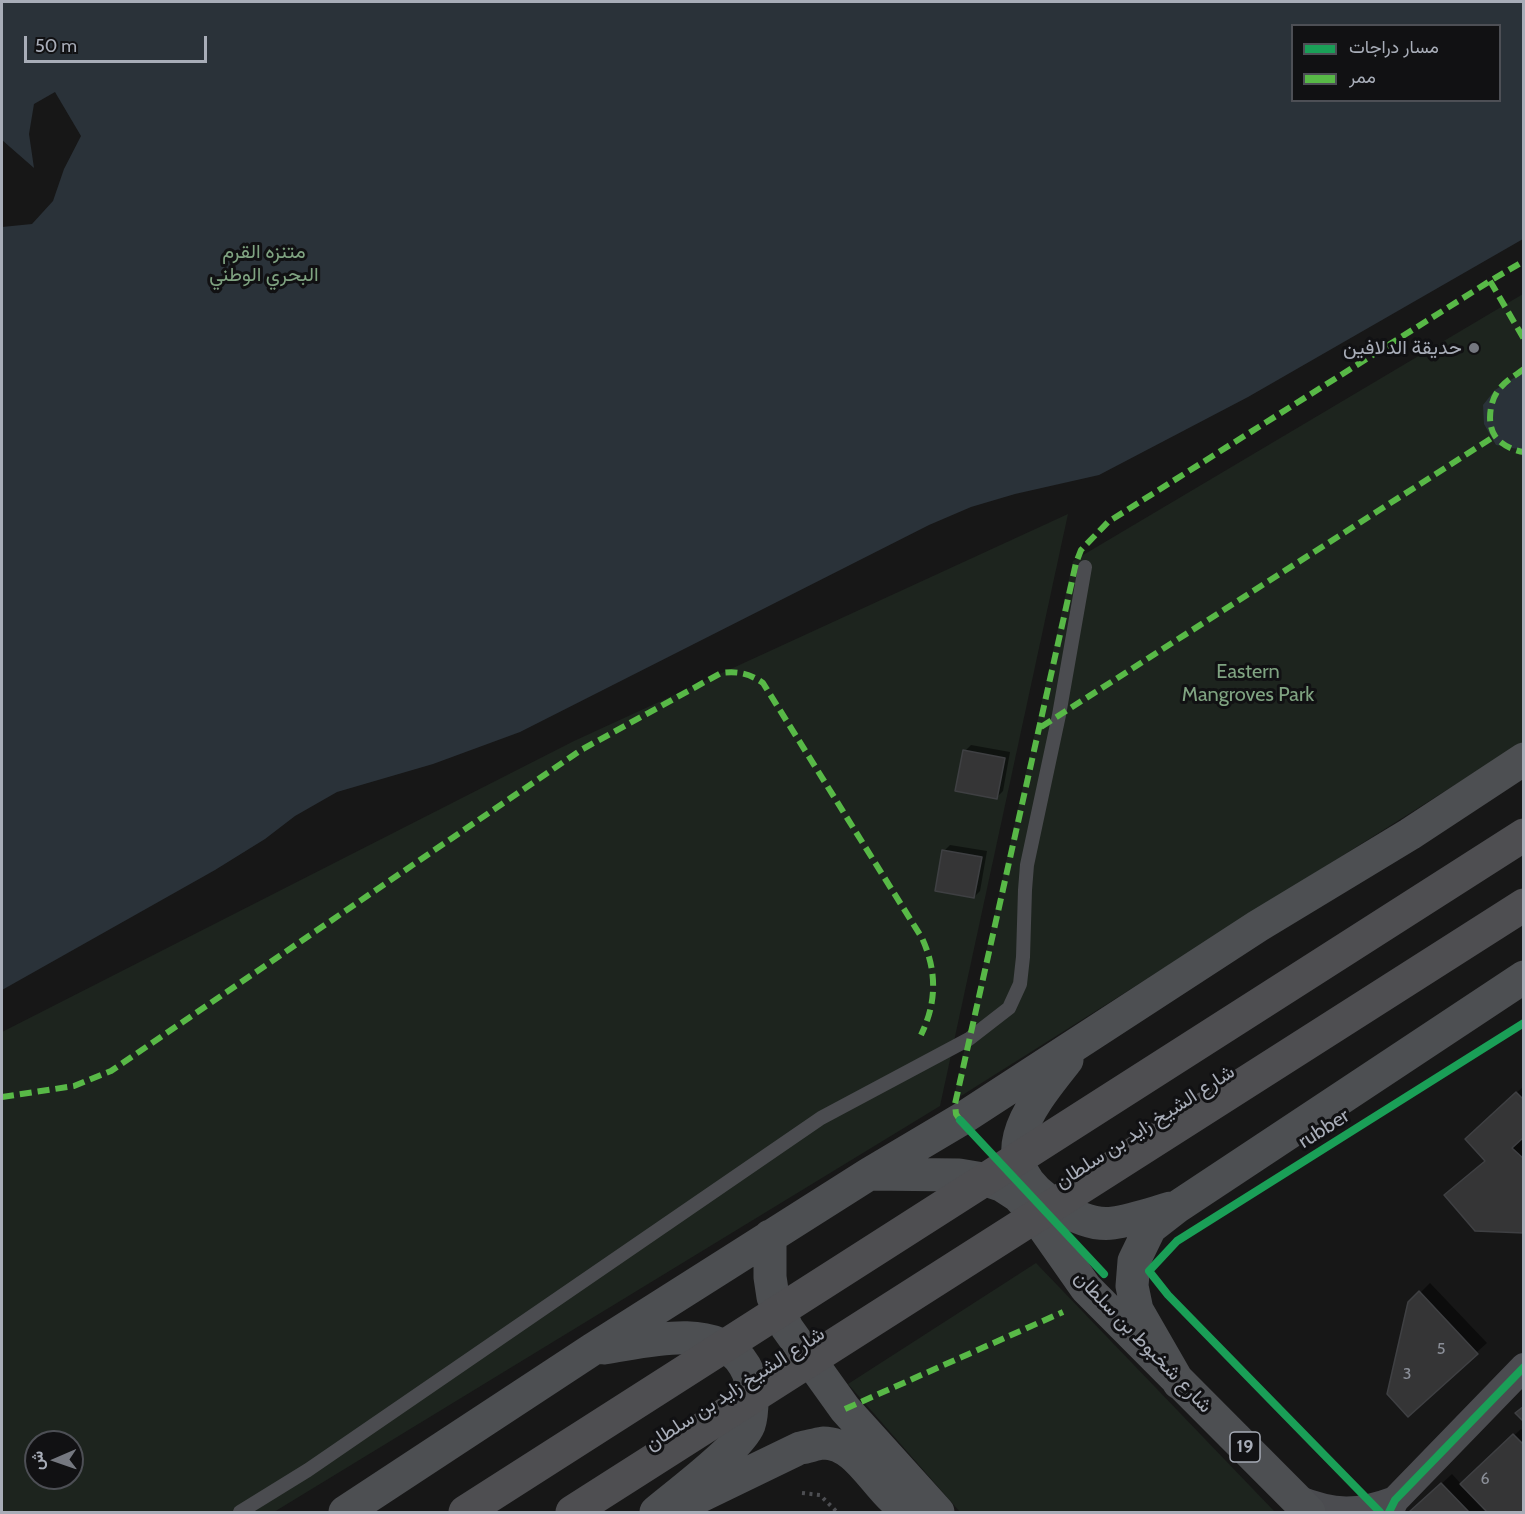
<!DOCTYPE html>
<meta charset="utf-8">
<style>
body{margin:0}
#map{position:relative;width:1525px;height:1514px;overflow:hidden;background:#171717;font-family:Cabin,Vazirmatn,sans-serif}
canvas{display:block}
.frame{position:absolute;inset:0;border:3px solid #a8adb8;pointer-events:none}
.legend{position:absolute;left:1291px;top:24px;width:210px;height:78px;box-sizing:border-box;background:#111113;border:2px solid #4d4f55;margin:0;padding:8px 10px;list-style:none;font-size:18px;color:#a8adb8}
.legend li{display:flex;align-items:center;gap:12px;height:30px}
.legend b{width:30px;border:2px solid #4d4f55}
.north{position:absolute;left:24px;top:1430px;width:60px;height:60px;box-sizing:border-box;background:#111113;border:2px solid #4d4f55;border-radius:50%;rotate:268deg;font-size:16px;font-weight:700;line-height:24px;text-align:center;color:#a8adb8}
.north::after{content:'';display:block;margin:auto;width:21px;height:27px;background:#757880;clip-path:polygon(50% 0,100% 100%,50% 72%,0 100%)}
.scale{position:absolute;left:24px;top:36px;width:183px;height:27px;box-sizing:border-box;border:3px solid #a8adb8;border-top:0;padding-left:8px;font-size:18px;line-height:21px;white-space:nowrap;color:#a8adb8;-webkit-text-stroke:4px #111113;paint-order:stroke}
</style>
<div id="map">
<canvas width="1525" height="1514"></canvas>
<div class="frame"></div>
<ul class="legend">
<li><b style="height:8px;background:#1a9f57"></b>مسار دراجات</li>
<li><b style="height:8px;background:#58b947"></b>ممر</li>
</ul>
<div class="north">ش</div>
<div class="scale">50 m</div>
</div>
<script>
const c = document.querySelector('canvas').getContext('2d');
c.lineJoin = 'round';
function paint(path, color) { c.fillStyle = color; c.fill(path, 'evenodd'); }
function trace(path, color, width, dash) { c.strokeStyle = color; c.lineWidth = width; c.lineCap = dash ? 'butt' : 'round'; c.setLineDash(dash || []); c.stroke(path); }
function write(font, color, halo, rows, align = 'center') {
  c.font = font + ' Cabin,Vazirmatn,sans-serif'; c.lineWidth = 6; c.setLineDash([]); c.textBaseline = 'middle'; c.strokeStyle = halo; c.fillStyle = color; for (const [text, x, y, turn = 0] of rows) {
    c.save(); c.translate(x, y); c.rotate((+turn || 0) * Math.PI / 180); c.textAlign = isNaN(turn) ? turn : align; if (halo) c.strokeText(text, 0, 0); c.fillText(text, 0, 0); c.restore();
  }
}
paint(new Path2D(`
 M1523,294v448l-570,359 120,-540z
 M1068,514l-128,592 -666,406h-272v-480l572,-291zM36,1442h36v36h-36z
 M1036,1263l239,249h-315l-112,-128z`), '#1d241e');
paint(new Path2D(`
 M2,2h1521v237l-275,158 -149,78 -84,19 -44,13 -42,18 -409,207 -87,32 -96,28 -42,24 -30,23 -50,31 -213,120v-763l30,-3 21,-23 11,-32 17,-33 -26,-44 -21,12 -5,30 5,34 -32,-28zM1292,26h208v74h-208z
 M1523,372v78l-27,-5 -12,-21 -1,-19 12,-15z`), '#2a3239');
paint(new Path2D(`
 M971,745l39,7 -7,39 -6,6 -32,-46z
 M950,845l37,6 -7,40 -6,6 -30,-46z
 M1524,1086v145l-78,-36 40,-36 -6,-33z
 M1430,1283l57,60 -79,71 2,-111z
 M1521,1429l3,3v80h-113l41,-38 10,11z`), '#0007');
const building = new Path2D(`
 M963,750l42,8 -8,41 -42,-8z
 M942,850l40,7 -8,41 -39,-7z
 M1516,1092l8,8v37l-12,11 12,11v74l-49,-2 -31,-36 41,-34 -20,-22z
 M1419,1291l59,63 -70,63 -21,-23 21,-92z
 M1524,1406v16l-9,-9z
 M1513,1434l11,11v67h-37l-27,-28z
 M1441,1483l28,29h-60z`);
paint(building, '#353536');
trace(building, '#3f4043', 1.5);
trace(new Path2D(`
 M802,1493l18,2 17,17`), '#4d4e52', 4, [3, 4.5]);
trace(new Path2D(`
 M240,1512l68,-42 513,-352 148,-79 40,-31 11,-24 3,-27 2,-67 2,-25 32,-150 26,-148`), '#4b4c50', 14);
trace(new Path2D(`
 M1297,1499c37,15 61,15 98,1
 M1389,1512l6,-12 129,-133`), '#4b4c50', 28);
trace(new Path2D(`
 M1067,1060c-39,49 -83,102 -10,146 16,10 36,20 56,17 20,-3 40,-10 58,-15
 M869,1174l90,1 24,4 18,6 17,11 14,15 54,77 223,224
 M770,1236v41l3,20 14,31 58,81 93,103
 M604,1348c40,-6 106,-25 136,11 7,9 11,18 12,29 0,12 1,26 -3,37 -9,23 -72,69 -93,87
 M1179,1383l-42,-73 -5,-24 2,-25 16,-33 27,-21 347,-230
 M682,1505l118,-57c8,-1 15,-4 23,-5 40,0 56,58 91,69
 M345,1512l248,-163 276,-175 91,-54 298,-194 152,-92 114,-75`), '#4d4f52', 33);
trace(new Path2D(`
 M465,1512l1059,-677
 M572,1512l952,-607`), '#4e4e51', 33);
trace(new Path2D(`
 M1490,281l34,58
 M1524,369c-8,6 -17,11 -23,18 -11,11 -15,36 -6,49 5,8 19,15 29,16
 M1041,727l454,-291
 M2,1097l72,-11 37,-15 470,-321 140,-77c16,-2 28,0 42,10l159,255c15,33 15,64 -1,97
 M960,1120l-4,-6 -1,-10 121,-541 5,-13 27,-28 382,-241 34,-20
 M845,1409l218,-97`), '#58b947', 6, [12, 6]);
trace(new Path2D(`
 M960,1120l144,154
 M1380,1512l-212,-217 -19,-24 28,-30 347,-218
 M1389,1512l6,-12 129,-133`), '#1a9f57', 8);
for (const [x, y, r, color] of [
 [1474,348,6,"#757880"]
]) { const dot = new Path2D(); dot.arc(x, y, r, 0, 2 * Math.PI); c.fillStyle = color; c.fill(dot); trace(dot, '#111113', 2); }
write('16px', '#8b8f98', null, [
 ["5",1441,1349],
 ["3",1407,1374],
 ["6",1485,1479]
]);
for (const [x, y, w] of [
 [1245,1447,30]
]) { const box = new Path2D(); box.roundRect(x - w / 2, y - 15, w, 30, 4.5); c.fillStyle = '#111113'; c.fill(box); trace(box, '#a8adb8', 1.5); }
write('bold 18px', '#a8adb8', null, [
 ["19",1245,1447]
]);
write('20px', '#7fa381', '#111113', [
 ["متنزه القرم",264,252],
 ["البحري الوطني",264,275],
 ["Eastern",1248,672],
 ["Mangroves Park",1248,695]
]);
write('20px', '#a8adb8', '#111113', [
 ["حديقة الدلافين",1462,348]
], 'right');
write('20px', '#a8adb8', '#111113', [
 ["شارع الشيخ زايد بن سلطان",1145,1127,-33],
 ["rubber",1324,1129,-32],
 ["شارع شخبوط بن سلطان",1143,1342,46],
 ["شارع الشيخ زايد بن سلطان",735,1389,-33]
]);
</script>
